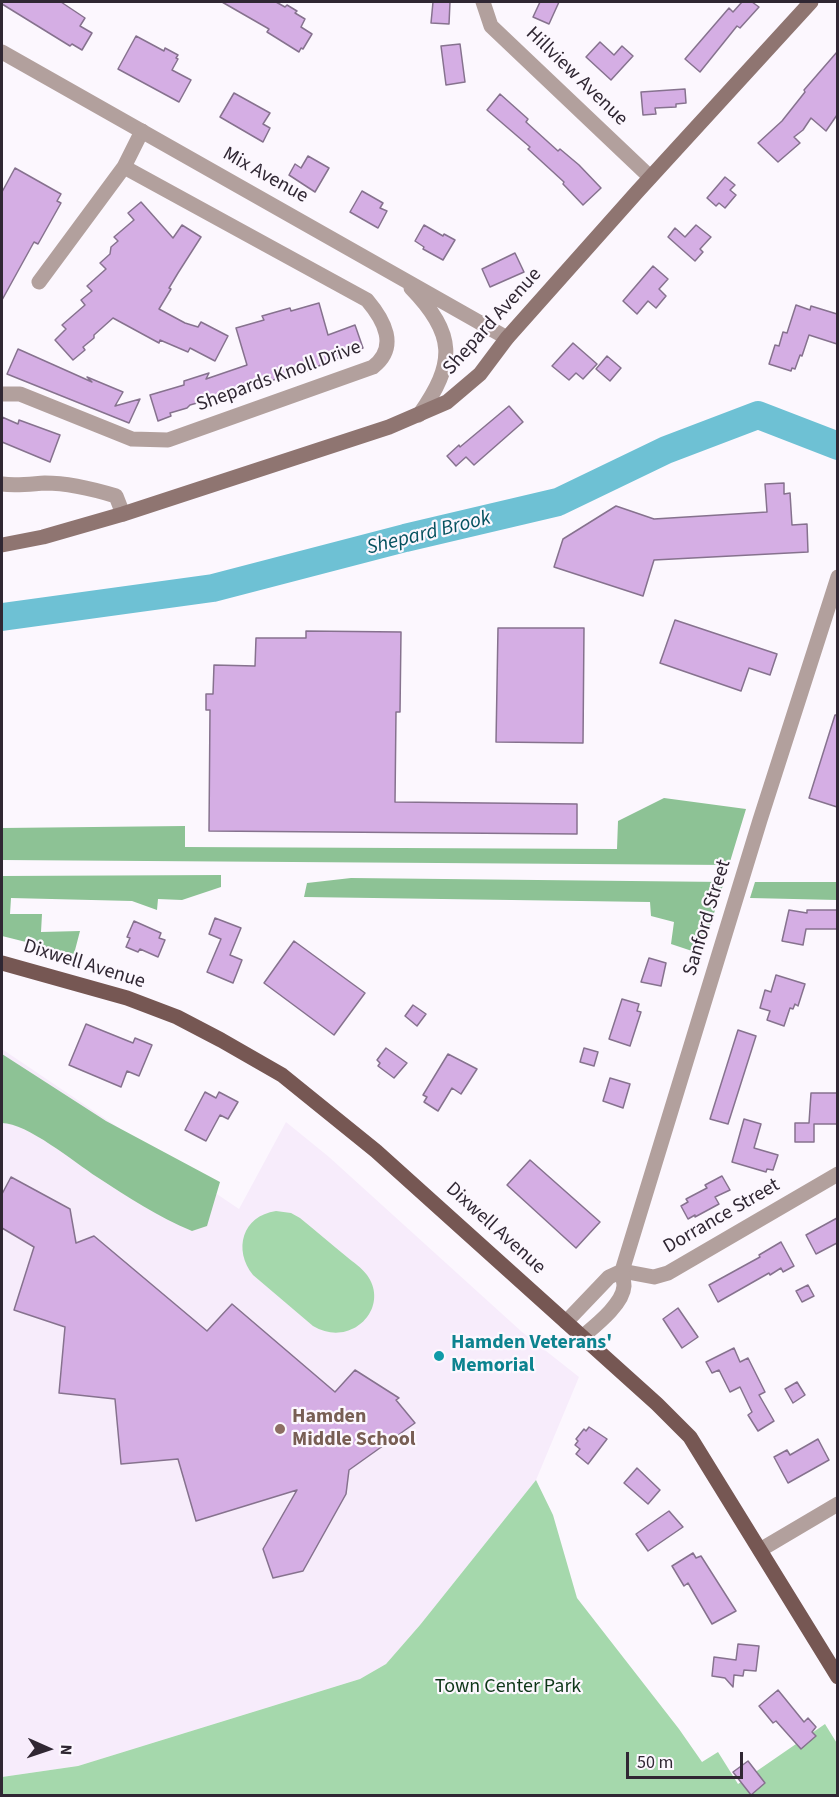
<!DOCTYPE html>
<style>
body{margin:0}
#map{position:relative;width:839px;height:1797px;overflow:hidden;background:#fcf7fe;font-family:"Source Sans 3",sans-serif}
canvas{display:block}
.frame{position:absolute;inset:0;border:3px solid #302733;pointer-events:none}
.north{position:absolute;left:18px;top:1719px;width:60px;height:60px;-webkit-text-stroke:4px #fcf7fe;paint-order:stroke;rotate:93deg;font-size:16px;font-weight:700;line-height:24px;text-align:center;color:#302733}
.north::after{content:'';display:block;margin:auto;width:21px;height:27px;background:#302733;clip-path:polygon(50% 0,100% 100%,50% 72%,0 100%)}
.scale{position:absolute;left:626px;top:1752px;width:117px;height:27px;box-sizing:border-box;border:3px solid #302733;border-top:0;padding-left:8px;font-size:18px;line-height:21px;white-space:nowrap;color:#302733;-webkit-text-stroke:4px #fcf7fe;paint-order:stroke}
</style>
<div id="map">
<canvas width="839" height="1797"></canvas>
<div class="frame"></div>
<div class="north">N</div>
<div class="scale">50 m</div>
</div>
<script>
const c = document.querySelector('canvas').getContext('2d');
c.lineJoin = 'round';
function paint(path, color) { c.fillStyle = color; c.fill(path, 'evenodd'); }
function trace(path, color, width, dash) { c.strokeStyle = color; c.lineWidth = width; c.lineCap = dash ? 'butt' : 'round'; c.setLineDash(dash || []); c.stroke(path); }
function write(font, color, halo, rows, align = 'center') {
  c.font = font + ' "Source Sans 3",sans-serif'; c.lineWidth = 4.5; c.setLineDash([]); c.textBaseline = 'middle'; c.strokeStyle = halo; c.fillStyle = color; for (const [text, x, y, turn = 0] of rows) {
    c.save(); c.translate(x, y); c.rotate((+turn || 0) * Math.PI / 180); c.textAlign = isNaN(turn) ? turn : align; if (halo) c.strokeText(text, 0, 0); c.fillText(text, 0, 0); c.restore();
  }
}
paint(new Path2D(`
 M2,1049l237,160 47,-87 43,35 193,175 57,45 -43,103 -116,145 -34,39 -26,15 -282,87 -76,11z`), '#f7ecfb');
paint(new Path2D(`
 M276,1211l15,2 9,5c16,13 31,26 47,39 6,5 15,11 20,18 24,33 -16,74 -54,51l-60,-51c-20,-25 -11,-59 23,-64z
 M536,1480l17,35 24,83 102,131 23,33 16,-10 20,32 87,-60 13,21 -1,51h-835v-19l76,-11 282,-87 26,-15 34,-39z`), '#a5d8ac');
paint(new Path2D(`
 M664,798l82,11 -17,56 -727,-5v-32l183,-2v21l432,2 1,-28z
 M221,875v12l-39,13 -24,-1 -1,11 -25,-9 -121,-3 -1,16h32l-1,18 39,-1 -6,23 -72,-18v-60z
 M351,878l373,4 -23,72 -30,-10 3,-22 -23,-6 -1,-14 -346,-5 3,-14z
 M755,882h82v18l-87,-2z
 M2,1054l104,67 114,61 -13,44 -15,5c-34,-14 -64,-34 -95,-54 -23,-15 -70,-54 -95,-54z`), '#8dc295');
trace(new Path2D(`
 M2,617l211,-29 192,-50 153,-36 108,-52 92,-35 80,31`), '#6ec1d4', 28);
const building = new Path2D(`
 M2,2h59l24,16 -5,8 12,7 -10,17 -10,-6 -2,2 -68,-42z
 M222,2h54l9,5 2,-2 10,6 -2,2 10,6 -4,8 11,7 -9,15 -2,-1 -2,4 -32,-20 2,-3z
 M433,2h17l-1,22 -18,-1z
 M540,2h19l-10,22 -16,-7z
 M742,2h10l7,5 -19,21 -3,-2 -37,46 -15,-13 44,-51 4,4z
 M136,36l28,15 1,-3 13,7 -2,3 2,1 -6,11 19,10 -12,22 -61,-33z
 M600,42l14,13 8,-9 11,10 -22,24 -25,-23z
 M460,44l5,38 -19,3 -5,-39z
 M837,52v63l-11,16 -15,-13 -8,12 -9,7 6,6 -22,19 -20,-19 24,-22 23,-29 -1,-2z
 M685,89l1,14 -10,1v3l-21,1 1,6 -13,1 -2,-23z
 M234,93l36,20 -7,11 7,4 -7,14 -43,-25z
 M500,94l28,25 -2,3 32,29 2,-2 19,16 22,23 -18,17 -20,-21 1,-2 -36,-33 2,-2 -43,-37z
 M308,156l21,12 -14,24 -26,-17 6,-11 6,4z
 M15,168l46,26 -4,7 4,2 -23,41 -4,-2 -32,58v-108z
 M725,177l10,8 -5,5 6,5 -11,13 -6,-5 -3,3 -9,-8z
 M362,191l21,12 -3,5 7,3 -9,17 -28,-16z
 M141,202l32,36 9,-13 19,12 -23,36 -9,15 2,1 -12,20 26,14 13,4 3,-5 27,14 -13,25 -25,-13 -2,4 -28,-12 -1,3 -46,-25 -19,17v3l-11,9 2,3 -12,10 -18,-20 11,-11 -4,-4 23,-20 -4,-5 11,-9 -5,-5 19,-17 -6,-6 10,-9 1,-7 7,-6 -4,-4 20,-17 -6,-7z
 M424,225l19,11 1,-2 11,6 -12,20 -20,-11 1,-2 -9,-6z
 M696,225l15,12 -11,12 3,3 -8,9 -27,-24 7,-9 10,9z
 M515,253l9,19 -34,15 -8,-18z
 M653,266l15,13 -9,10 7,7 -10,12 -8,-7 -11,13 -14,-13z
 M319,303l9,32 27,-10 8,23 -69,28 -1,-1 -16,6 -1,-2 -43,17 -1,-3 -42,12 -3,3 -17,5 1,3 -13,5 -8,-26 34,-10v-4l25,-8 -3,6 41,-14 -11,-37 28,-8 -2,-4 28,-8 1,3z
 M796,305l14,5 1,-4 26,8v30l-28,-9 -7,21 -2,-1 -5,14 -3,-1 -1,3 -22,-7 6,-19 4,1 4,-14 4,1z
 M573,343l24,21 -14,15 -7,-6 -7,7 -17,-14z
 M18,349l74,33 -5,-5 36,15 -8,14 25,-7 -11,24 -122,-49z
 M607,356l14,12 -11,13 -14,-12z
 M509,406l14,16 -49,43 -8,-8 -10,9 -9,-10 12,-11 1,2z
 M2,417l16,7 1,-4 41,15 -10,27 -48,-20z
 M784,483v11l6,-1 2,32 15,-1 1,28 -154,8 -11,36 -89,-29 9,-28 53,-33 38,13 113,-7 -2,-28z
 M675,620l102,34 -7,21 -21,-7 -8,23 -81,-28z
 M498,628h86l-1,115 -87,-1z
 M306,631l95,1 -1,80h-4l-1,90 182,2v30l-368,-3 1,-121h-4v-16h7l1,-29 41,1 1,-28h50z
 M835,715h2v92l-28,-9z
 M789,910l18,3v-3h30v19h-31l-3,16 -21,-4z
 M215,918l26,10 -11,27 12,5 -9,23 -26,-11 14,-33 -12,-5z
 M134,921l27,12 -2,5 6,2 -7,17 -18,-8 -2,3 -12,-5 4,-9 -3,-1z
 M294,941l71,52 -31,42 -70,-52z
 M649,958l17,5 -5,23 -20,-4z
 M776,975l29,9 -7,22 -3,-2 -2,5 -3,-1 -6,18 -17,-6 3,-9 -10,-3 5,-18 6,2z
 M622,999l17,5 -2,7 4,1 -11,34 -21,-7z
 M413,1005l13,9 -9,12 -12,-10z
 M86,1024l47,19 2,-5 17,7 -13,31 -12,-5 -6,16 -52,-22z
 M738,1030l18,6 -28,88 -18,-5z
 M386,1048l21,15 -13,15 -16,-12 2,-3 -3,-3z
 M584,1048l14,4 -4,14 -14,-4z
 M448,1054l29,15 -16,25 -9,-6 -14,23 -14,-9 3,-5 -4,-2z
 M610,1078l20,6 -7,24 -20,-7z
 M205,1092l11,6 3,-6 19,10 -10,17 -8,-4 -14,26 -21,-11z
 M811,1093h26v31h-23v18h-19v-19h14z
 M744,1119l17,5 -7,24 24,7 -5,15 -6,-1 -1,3 -34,-10z
 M530,1160l70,62 -24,26 -69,-63z
 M722,1176l8,14 -15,7 4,7 -24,13v-2l-7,4 -7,-13 7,-4 -2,-3 21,-11 -2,-3z
 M11,1177l59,32 6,34 18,-7 113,95 25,-27 103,88 20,-22 44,28 -3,2 19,23 -66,47 -3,24 -43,77 -30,7 -10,-29 34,-59 -101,31 -18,-62 -57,5 -6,-65 -56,-6 6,-66 -51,-17 20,-63 -32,-19v-34z
 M837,1218v25l-21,11 -10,-19z
 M781,1242l13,24 -11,6 -2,-4 -11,7 -1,-2 -51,29 -9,-17 51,-28 -1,-2z
 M808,1285l6,11 -12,6 -6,-11z
 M678,1308l20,29 -16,11 -19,-29z
 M734,1348l6,14 8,-4 17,34 -6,3 15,26 -16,10 -10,-16 4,-3 -12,-25 -10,5 -11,-22 -7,3 -6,-11z
 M797,1382l8,13 -12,8 -8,-14z
 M589,1427l18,12 -19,25 -12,-10 4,-5 -5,-4 3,-4 -2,-2 8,-10 2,2z
 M818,1439l11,21 -41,23 -14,-26 13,-7 3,5z
 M637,1468l23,22 -12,14 -24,-21z
 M669,1511l14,16 -35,24 -12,-17z
 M693,1553l3,5 5,-2 35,55 -24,13 -24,-41 -4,3 -12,-20z
 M738,1644l21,2 -3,25 -12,-1 -1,6 -9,-1 -1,12 -8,-9 -13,-2 2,-19 22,3z
 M778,1690l26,32 4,-4 8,9 -4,5 4,4 -15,13 -25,-28 -3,2 -14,-17z
 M748,1761l17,22 -14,12 -18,-23z`);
paint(building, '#d5aee4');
trace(building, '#86728e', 1.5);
trace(new Path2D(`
 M483,2l8,24 159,151
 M39,282l85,-115
 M2,394h18l112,45 36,1 205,-73c26,-20 11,-47 -6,-67l-243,-133 18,-36
 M2,484c14,2 28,0 43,-1 24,0 48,6 71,13l7,18
 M622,1271l32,6 14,-4 170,-99
 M760,1550l78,-46`), '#b2a09d', 15);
trace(new Path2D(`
 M2,52l505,286
 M411,288c45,46 45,75 8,127
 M566,1322l43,-45 13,-6
 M582,1337c14,-12 41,-33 42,-51 0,-5 -2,-10 -2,-15l138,-451 78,-243`), '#b2a09d', 15);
trace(new Path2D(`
 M2,545l41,-8 80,-23 266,-87 58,-25 33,-28 27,-36 130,-146 174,-190`), '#8f7571', 15);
trace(new Path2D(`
 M2,963l125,35 50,19 44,23 61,35 94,76 281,253 33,33 148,240`), '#765753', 15);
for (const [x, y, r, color] of [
 [439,1356,6,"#0f9aa8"],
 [280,1429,6,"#8d6e63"]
]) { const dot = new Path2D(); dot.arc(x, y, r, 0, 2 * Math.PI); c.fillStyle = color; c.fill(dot); trace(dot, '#fcf7fe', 2); }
write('20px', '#302733', '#fcf7fe', [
 ["Hillview Avenue",576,77,44],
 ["Mix Avenue",265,176,29],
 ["Shepard Avenue",493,322,-48],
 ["Shepards Knoll Drive",279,377,-20],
 ["Sanford Street",708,918,-73],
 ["Dixwell Avenue",84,965,17],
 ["Dorrance Street",722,1217,-30],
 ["Dixwell Avenue",495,1229,42]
]);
write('bold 20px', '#0d838f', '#fcf7fe', [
 ["Hamden Veterans'",451,1344],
 ["Memorial",451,1367]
], 'left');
write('bold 20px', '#785e54', '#fcf7fe', [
 ["Hamden",292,1418],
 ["Middle School",292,1441]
], 'left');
write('20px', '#0f3719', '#fcf7fe', [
 ["Town Center Park",508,1688]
]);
write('italic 21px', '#04515f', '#fcf7fe', [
 ["Shepard Brook",429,534,-14]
]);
</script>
